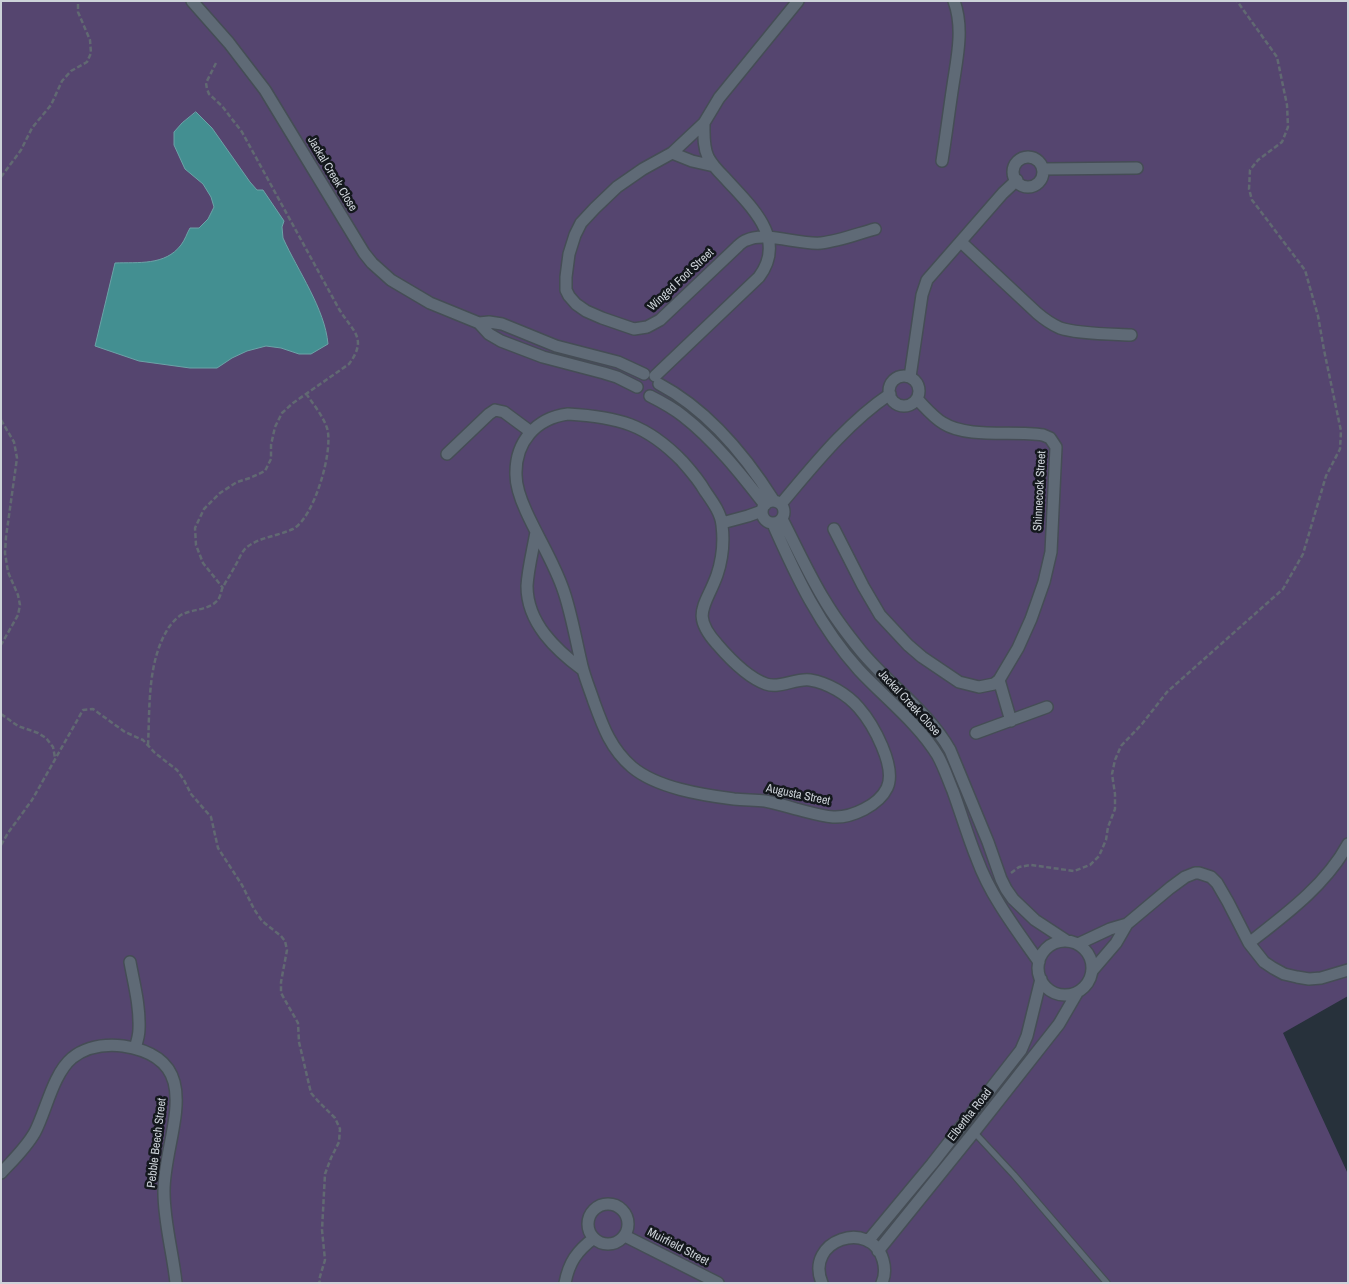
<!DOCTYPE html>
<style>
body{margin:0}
#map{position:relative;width:1349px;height:1284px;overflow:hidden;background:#27313b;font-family:"Archivo Narrow",sans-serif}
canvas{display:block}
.frame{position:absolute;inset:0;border:2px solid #cdd3d9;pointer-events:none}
</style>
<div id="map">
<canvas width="1349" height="1284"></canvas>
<div class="frame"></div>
</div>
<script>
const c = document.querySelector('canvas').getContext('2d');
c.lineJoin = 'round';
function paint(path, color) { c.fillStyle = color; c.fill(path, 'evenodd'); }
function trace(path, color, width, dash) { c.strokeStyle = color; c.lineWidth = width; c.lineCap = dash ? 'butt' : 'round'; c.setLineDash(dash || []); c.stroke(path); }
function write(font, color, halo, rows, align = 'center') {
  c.font = font + ' "Archivo Narrow",sans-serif'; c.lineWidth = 5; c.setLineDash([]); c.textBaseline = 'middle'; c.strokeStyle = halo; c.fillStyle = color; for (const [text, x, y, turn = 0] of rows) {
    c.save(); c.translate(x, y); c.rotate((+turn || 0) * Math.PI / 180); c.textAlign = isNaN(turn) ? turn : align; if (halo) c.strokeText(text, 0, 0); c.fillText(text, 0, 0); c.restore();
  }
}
paint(new Path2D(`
 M1,1h1347v995l-65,37 65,141v109h-1347z`), '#55456f');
const water = new Path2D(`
 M196,112l16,16 38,54 7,8h6l21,31 -2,6 1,11c15,33 42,71 45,106l-17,10h-12l-18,-6 -15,-2 -19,5 -15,7 -15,10h-27l-51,-7 -44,-15 20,-83c23,-1 50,3 66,-18 4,-5 6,-12 9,-17h9l9,-9 6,-12 -3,-10 -8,-13 -18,-15 -11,-24v-13l8,-9z`);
paint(water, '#438f91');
trace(water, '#6ca3a7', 1);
const service = new Path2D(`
 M974,1132l40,43 93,108`);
const minor = new Path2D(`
 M192,1l37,42 36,47 99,163 8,10 19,17 39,23 49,20 10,11 12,7 42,16 61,16 13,4 20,10
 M798,1l-79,97 -15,25 -32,30 -29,16 -26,18 -22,21 -14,15 -6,12 -6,19 -3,23v13l3,6 7,8 10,7 16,7 32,11 13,-2 13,-7 77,-73c3,-3 6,-6 10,-7 18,-9 52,5 74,3 18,-2 36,-9 54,-14
 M672,153l20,8 22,5
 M1013 172a15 15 0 1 1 30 0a15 15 0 1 1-30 0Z
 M942,161c4,-25 7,-50 11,-76 4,-27 11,-57 1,-84
 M1043,169l94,-1
 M961,242l76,71c7,6 14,11 23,15 17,6 51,6 71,7
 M479,323l10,-1 13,2 54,22 62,16 26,12
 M655,376l104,-99c29,-39 -9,-71 -34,-99 -6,-6 -13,-13 -17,-21 -5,-11 -4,-23 -4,-34
 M889 391a15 15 0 1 1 30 0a15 15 0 1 1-30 0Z
 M910,377l12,-82 5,-15 76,-87 14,-13
 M659,384c49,26 86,71 115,117
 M650,396c12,6 23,12 33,20 31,24 58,58 82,89
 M568,414c50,3 78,10 114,47 8,9 17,19 23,30 7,10 16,22 17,34 2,16 0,35 -5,50 -11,31 -27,39 0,69 12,14 32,34 49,40 14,5 29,-6 44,-4 18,3 37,14 49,28 14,16 38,59 28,80 -8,17 -35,30 -54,29 -12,-1 -25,-5 -37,-8 -10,-3 -20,-6 -31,-8 -10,-1 -21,-1 -31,-2 -32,-4 -77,-11 -102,-32 -21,-18 -29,-40 -38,-65 -4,-12 -9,-24 -12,-36 -6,-25 -10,-50 -18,-74 -9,-28 -26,-54 -38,-81 -5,-11 -10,-24 -10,-36 -1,-33 20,-57 52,-61z
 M447,454l42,-40 6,-4 9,2 27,20
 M762 512a11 11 0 1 1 22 0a11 11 0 1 1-22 0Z
 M781,504c33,-39 66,-81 109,-110
 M782,519c14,27 27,56 43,82 10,17 23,34 36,50 28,34 67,60 89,99l38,92 13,37 5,10 7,10 22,21 32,21
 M722,523l26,-7 14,-5
 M773,524c23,52 47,103 86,146 25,27 60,54 79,86 6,11 10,23 15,35 8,22 15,46 24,68 14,38 39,70 62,103
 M834,529l29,57 17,29 28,30 14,12 37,25 20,5 15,-3 5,-4 19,-32 13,-29 13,-37 7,-30 5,-105 -6,-9 -7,-3c-28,-5 -75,4 -100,-12 -10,-6 -18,-16 -26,-24
 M536,532c-3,18 -8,36 -9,54 0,37 29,64 56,84
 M999,680l12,41
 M976,733l71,-26
 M1038 968a27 27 0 1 1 54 0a27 27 0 1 1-54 0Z
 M1249,943c36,-28 77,-58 99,-99
 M1078,944l32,-15 17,-5 43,-36 15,-11 10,-4h4l12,4 6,6 11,19 21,41 15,19 9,6 11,6 13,3 12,2 12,-1 27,-8
 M130,962c4,22 10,44 9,67 0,6 -2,13 -4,19
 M1092,971l24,-28 11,-19
 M1,1173c12,-13 25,-25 34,-41 11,-21 18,-58 37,-74 14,-11 33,-14 51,-12 88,13 40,91 41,146 0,31 9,61 12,91
 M588 1224a20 20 0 1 1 40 0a20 20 0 1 1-40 0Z
 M625,1236l93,47
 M868,1241l64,-77 89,-114 6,-14 14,-57
 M878,1251l96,-119 85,-108 18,-31
 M565,1283c4,-21 12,-32 29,-45
 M822,1283c-18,-43 49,-65 61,-23 2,7 2,16 -1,23`);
trace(service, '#454d55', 8);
trace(minor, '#454d55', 14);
trace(new Path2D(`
 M216,63l-10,20 1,6 2,5 13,12 20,26 97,177c14,23 29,29 10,55l-56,39 -11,10 -7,14 -4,18v14l-6,12 -15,7 -13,4 -17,11 -16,16 -9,19 1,17 7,18 20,25
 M1,177l20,-27 11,-22 19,-23 11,-24 9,-10 16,-9 4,-9 -1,-13 -12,-28v-11
 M1,420l13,22 3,16 -11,79 -1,16 3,19 10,23 2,10 -2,10 -17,30
 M1,714l17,12 20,7 8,5 7,9 2,11
 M148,745c2,-39 -1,-84 21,-118 3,-4 9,-11 14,-13 11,-5 26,-4 35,-14 2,-3 3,-7 4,-11 4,-8 9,-15 13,-23 4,-6 6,-14 12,-19 13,-10 31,-11 46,-18 21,-11 41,-79 34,-101 -4,-12 -13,-23 -20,-33
 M1,845l7,-12 24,-33 51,-90 10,-1 32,23 18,8 12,13 22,17 7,10 7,14 20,23 7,31 24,37 12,24 8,12 19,15 4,5 2,9 -6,32v11l17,30 1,19 12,51 6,7 18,18 5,11 -1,13 -8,16 -6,16 -3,56 3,30 -6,20 1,3
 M1011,873l8,-6 12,-2 43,6 16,-6 9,-9 7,-16 2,-13 7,-18v-15l-3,-20 3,-14 6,-14 21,-22 25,-32 116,-103 20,-35 23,-78 14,-27 1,-18 -17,-81 -6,-34 -13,-46 -53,-70 -3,-11 1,-19 8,-10 24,-18 6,-15 -1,-22 -10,-48 -40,-56`), '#616972', 2.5, [5, 2.5]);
trace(service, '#5f6a76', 5.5);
trace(minor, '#5f6a76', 11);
write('12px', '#cdd3d9', '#14181d', [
 ["Jackal Creek Close",332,174,59],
 ["Winged Foot Street",681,280,-43],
 ["Shinnecock Street",1040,491,-87],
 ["Jackal Creek Close",909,703,47],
 ["Augusta Street",798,795,12],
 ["Elbertha Road",970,1115,-52],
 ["Pebble Beech Street",157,1143,-83],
 ["Muirfield Street",678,1247,27]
]);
</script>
